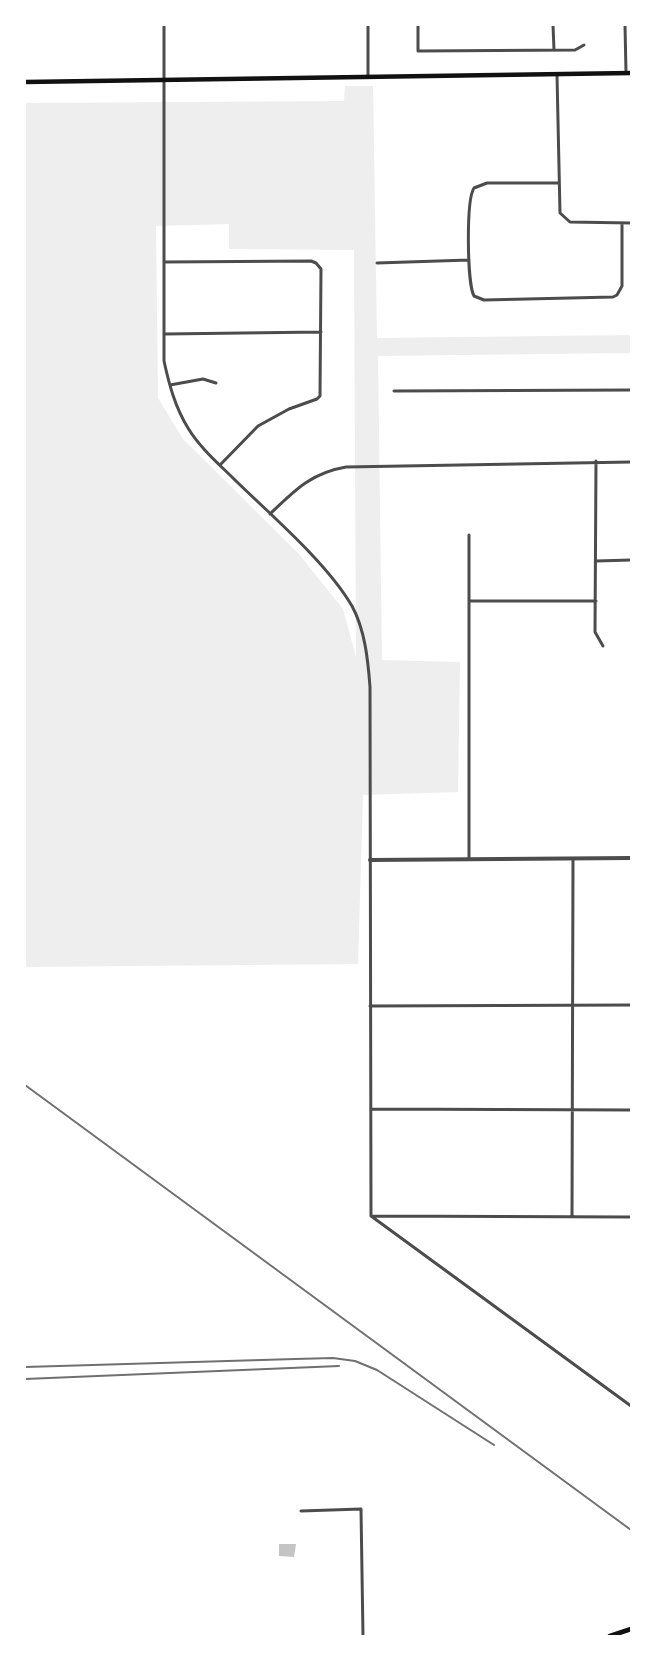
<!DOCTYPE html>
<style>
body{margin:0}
#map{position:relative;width:656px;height:1661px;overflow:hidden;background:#fff;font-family:"Nunito Sans",sans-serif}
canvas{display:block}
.frame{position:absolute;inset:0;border:26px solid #fff;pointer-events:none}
</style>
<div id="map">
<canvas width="656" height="1661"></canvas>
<div class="frame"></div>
</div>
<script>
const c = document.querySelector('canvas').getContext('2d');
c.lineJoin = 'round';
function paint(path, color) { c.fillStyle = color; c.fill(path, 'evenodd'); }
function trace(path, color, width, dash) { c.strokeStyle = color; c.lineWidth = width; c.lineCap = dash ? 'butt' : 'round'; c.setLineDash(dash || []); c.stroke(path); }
paint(new Path2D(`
 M345,86h28l4,252 254,-3v18l-253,3 4,304 78,2 -2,130 -95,3 -5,169 -333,3v-864l319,-2zM229,224v25l125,1 2,407 -13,-48 -45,-56 -115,-114 -25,-41 -2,-172z`), '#eee');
paint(new Path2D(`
 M279,1544h17l-2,13 -15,-1z`), '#c4c4c4');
trace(new Path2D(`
 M164,25v336c5,23 11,46 24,67 12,20 32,37 48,53 36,35 91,82 116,125 13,24 16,54 18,81l1,529
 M418,25v26l157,-1 9,-5
 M553,25l1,25
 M625,25l1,48
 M557,75l3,138 10,9 61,1
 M368,77v-52
 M558,183h-71l-13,5c-8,12 -7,95 0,108l10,4 129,-3 4,-2 5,-9v-63
 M165,262l146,-1 5,2 5,6 -1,127 -3,3 -28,10 -31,17 -38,39
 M377,263l92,-3
 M165,334l156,-2
 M170,385l33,-6 13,4
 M394,391l237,-1
 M596,461l-1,171 8,14
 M270,514c25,-24 41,-41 76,-47l285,-5
 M469,535v324
 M596,561l35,-1
 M470,601h126
 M370,1006l261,-1
 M371,1109l260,1
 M371,1216l260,190
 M372,1216l259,1
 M572,1216l1,-357
 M301,1511l60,-2 2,127`), '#4c4c4c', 3);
trace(new Path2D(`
 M370,860l261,-2`), '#4c4c4c', 4);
trace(new Path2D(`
 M25,82l606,-9`), '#111', 4.5);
trace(new Path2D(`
 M610,1636l21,-7`), '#111', 5);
trace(new Path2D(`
 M25,1085l606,445
 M25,1367l270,-8 38,-1 22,3 22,9 117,75
 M25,1379l314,-13`), '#707070', 2);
</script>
